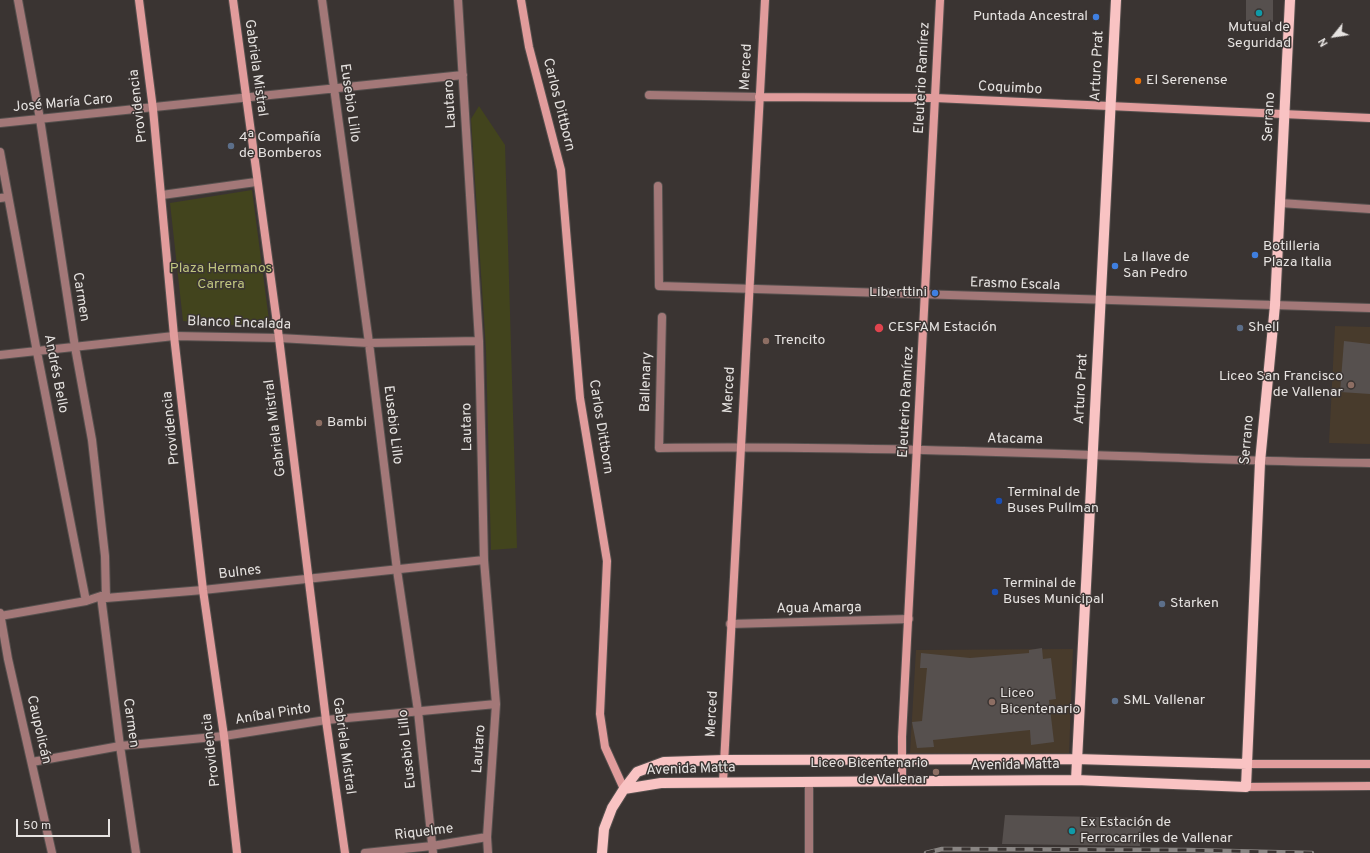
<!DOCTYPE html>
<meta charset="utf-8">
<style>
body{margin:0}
#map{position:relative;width:1370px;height:853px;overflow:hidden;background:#3a3432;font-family:Overpass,sans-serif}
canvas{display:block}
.north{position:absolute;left:1314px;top:16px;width:40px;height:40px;-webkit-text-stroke:3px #3a3432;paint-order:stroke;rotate:240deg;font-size:11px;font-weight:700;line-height:16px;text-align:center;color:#e6e3e1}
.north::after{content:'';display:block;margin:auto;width:14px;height:18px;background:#e6e3e1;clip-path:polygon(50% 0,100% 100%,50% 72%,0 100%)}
.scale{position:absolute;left:16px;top:819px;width:94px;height:18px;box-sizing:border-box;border:2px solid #e6e3e1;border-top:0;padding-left:5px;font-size:12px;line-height:14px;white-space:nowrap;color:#e6e3e1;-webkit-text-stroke:3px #3a3432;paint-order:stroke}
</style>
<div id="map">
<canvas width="1370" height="853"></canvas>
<div class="north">N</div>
<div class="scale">50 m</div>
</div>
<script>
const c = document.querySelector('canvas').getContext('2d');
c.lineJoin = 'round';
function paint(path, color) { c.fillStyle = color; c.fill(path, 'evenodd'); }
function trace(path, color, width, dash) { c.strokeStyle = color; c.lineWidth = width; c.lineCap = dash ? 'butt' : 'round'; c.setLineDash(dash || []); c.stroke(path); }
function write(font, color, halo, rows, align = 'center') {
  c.font = font + ' Overpass,sans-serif'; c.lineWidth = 3; c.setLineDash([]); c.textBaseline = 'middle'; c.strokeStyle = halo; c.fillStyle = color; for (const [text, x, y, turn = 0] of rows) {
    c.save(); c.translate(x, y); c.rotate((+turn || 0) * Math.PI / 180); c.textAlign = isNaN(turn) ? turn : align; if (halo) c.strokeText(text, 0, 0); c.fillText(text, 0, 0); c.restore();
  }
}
paint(new Path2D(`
 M1335,326l35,1v117l-41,-1z
 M1073,649l-4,106 -159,-2 6,-103z`), '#483b2c');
paint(new Path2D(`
 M479,106l26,39 12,403 -26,2 -5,-200 -15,-231z
 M252,190l18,138 -87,-7 -13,-118z`), '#42441d');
paint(new Path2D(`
 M1246,0h27v22l-27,-1z
 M1344,341l26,3v50l-30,-2z
 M1042,648l1,11 8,-1 5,41 -7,1 5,42 -23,3 -1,-15 -97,10 1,7 -17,1 -5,-26 10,-1 5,-53h-7l1,-15 49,5 59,-5v-3z
 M1005,815l137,3 -2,28 -138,-2z`), '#56504e');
const street = new Path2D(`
 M18,0l22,119 35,228 17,93 13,116 1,42
 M322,0l47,343 28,227 21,141 15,142
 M458,0l21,341 5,219 12,144 -9,133 1,16
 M649,95l110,2
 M0,123l463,-48
 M0,152l37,200 49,249
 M658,186l1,100 711,22
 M162,195l94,-13
 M0,198l8,-1
 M1280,203l90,6
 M662,317l-3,131c144,-2 288,2 432,7 93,3 186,7 279,8
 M0,355l174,-19 105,2 90,5 110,-2
 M101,596l19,150 16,107
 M0,613l8,46 44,194
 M0,616l86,-15 15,-5 5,2 97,-8 281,-30
 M730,624l179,-5
 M32,762l88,-16 104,-10 102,-16 170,-16
 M809,783v70
 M365,853l67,-7 55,-9`);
const secondary = new Path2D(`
 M139,0l14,109 21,227 29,254 21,146 13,117
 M233,0l46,338 47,382 19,133
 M521,0l8,47 32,123 19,228 27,163 -7,153 5,33 19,42
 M759,97l176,1 435,20
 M1247,764h123
 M902,781v-44l38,-737
 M723,782l42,-782
 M1246,787l124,-1`);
const primary = new Path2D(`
 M1076,780l40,-780
 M624,789l37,-6 415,-3 170,7 14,-325 15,-157 15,-305
 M602,853l2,-24 8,-21 12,-19 13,-17 27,-10 60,-2 352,-1 171,5`);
trace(street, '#56504e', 10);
trace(secondary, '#56504e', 10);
trace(primary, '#56504e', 12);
trace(street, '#a37878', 8);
trace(secondary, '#e19c9c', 8);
trace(primary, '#f9c3c3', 10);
const rail = new Path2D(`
 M926,853l16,-4 246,1 124,3`);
trace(rail, '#898583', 4.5);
trace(rail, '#3a3432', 3, [9]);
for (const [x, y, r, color] of [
 [1259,13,4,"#0f9aa8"],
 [1096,17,4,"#3f7fe0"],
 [1138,81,4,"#e8710a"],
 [231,146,4,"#5c6f8a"],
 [1255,255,4,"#3f7fe0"],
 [1115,266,4,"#3f7fe0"],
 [935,293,4,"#3f7fe0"],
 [879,328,5,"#e0444e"],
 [1240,328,4,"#5c6f8a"],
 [766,341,4,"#8d6e63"],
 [1351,385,4,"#8d6e63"],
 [319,423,4,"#8d6e63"],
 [999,501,4,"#1a4fb4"],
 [995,592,4,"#1a4fb4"],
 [1162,604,4,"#5c6f8a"],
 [1115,701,4,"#5c6f8a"],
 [992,702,4,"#8d6e63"],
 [936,772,4,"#8d6e63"],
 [1072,831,4,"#0f9aa8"]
]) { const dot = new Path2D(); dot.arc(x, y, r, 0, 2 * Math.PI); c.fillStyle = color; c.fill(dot); trace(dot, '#3a3432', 1.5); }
write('14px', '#e6e3e1', '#3a3432', [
 ["Puntada Ancestral",1088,17,"right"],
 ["Mutual de",1259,28,"center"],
 ["Seguridad",1259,44,"center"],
 ["El Serenense",1146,81],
 ["4ª Compañía",239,138],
 ["de Bomberos",239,154],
 ["Botilleria",1263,247],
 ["Plaza Italia",1263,263],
 ["La llave de",1123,258],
 ["San Pedro",1123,274],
 ["Liberttini",927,293,"right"],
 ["CESFAM Estación",888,328],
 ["Shell",1248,328],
 ["Trencito",774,341],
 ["Liceo San Francisco",1343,377,"right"],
 ["de Vallenar",1343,393,"right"],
 ["Bambi",327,423],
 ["Terminal de",1007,493],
 ["Buses Pullman",1007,509],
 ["Terminal de",1003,584],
 ["Buses Municipal",1003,600],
 ["Starken",1170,604],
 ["Liceo",1000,694],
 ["Bicentenario",1000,710],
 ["SML Vallenar",1123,701],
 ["Liceo Bicentenario",928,764,"right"],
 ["de Vallenar",928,780,"right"],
 ["Ex Estación de",1080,823],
 ["Ferrocarriles de Vallenar",1080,839]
], 'left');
write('14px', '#e6e3e1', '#3a3432', [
 ["Arturo Prat",1098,66,-87],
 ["Merced",747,67,-87],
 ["Gabriela Mistral",255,68,82],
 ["Eleuterio Ramírez",923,78,-87],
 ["Coquimbo",1010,89,3],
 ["Eusebio Lillo",349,103,82],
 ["José María Caro",63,104,-5],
 ["Lautaro",451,104,-93],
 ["Carlos Dittborn",558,105,76],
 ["Providencia",139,106,-97],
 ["Serrano",1270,117,-87],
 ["Erasmo Escala",1015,285,2],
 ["Carmen",80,297,81],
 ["Blanco Encalada",239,324,2],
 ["Andrés Bello",55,374,79],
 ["Ballenary",647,382,-88],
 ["Arturo Prat",1082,389,-87],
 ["Merced",730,390,-87],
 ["Eleuterio Ramírez",907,402,-87],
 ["Eusebio Lillo",392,425,83],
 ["Lautaro",468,427,-91],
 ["Carlos Dittborn",600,427,81],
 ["Providencia",172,428,-96],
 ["Gabriela Mistral",276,428,-97],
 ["Atacama",1015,440,1],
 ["Serrano",1248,440,-85],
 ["Bulnes",240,573,-7],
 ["Agua Amarga",819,609,-1],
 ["Merced",713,714,-87],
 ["Aníbal Pinto",273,715,-9],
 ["Carmen",130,723,82],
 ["Caupolicán",38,730,77],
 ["Gabriela Mistral",343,746,82],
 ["Eusebio Lillo",408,749,-96],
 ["Lautaro",480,749,-86],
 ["Providencia",212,750,-97],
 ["Avenida Matta",1015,766,-1],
 ["Avenida Matta",691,770,-2],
 ["Riquelme",424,833,-7]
]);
write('14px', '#c0c57f', '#3a3432', [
 ["Plaza Hermanos",221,269],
 ["Carrera",221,285]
]);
</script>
